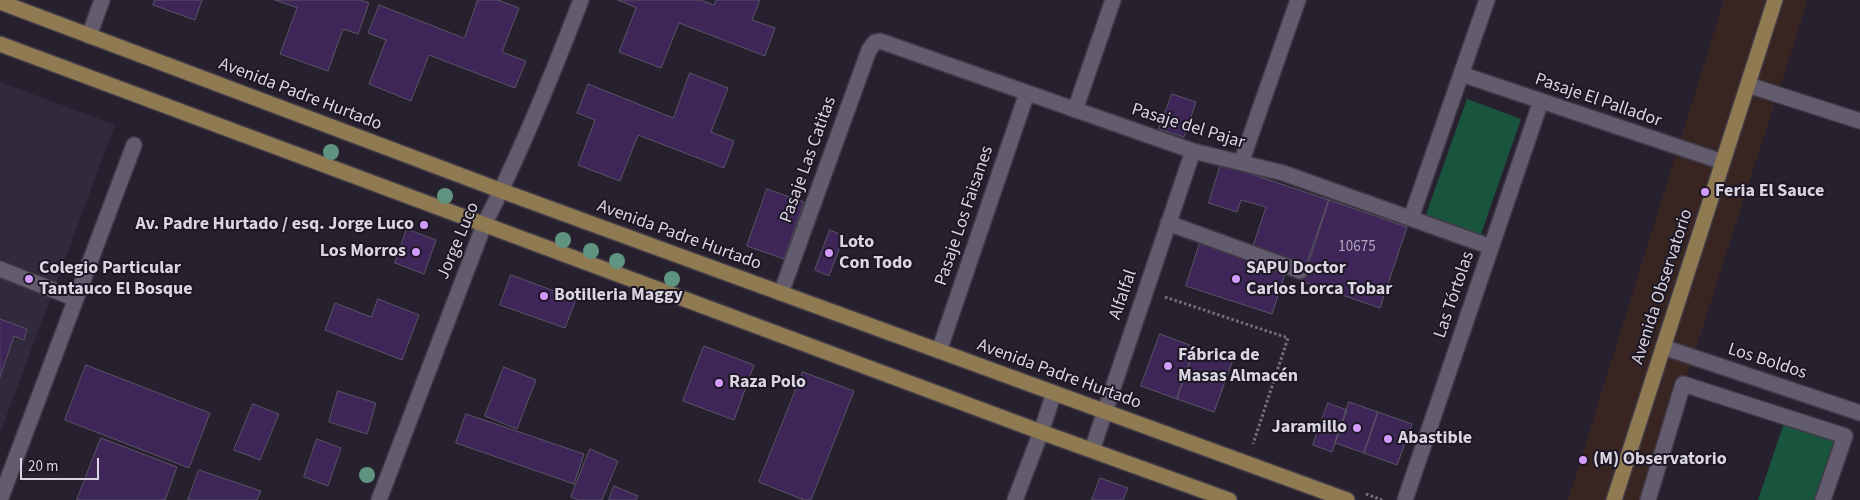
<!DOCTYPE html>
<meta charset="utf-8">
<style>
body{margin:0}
#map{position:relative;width:1860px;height:500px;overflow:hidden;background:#26202f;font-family:"Source Sans 3",sans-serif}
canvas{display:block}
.scale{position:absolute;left:20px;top:458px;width:79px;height:22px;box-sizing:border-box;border:2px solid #dad6e1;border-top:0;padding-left:6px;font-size:15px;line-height:18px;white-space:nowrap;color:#dad6e1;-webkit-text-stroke:4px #1d1725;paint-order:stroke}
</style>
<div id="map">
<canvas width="1860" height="500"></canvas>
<div class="scale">20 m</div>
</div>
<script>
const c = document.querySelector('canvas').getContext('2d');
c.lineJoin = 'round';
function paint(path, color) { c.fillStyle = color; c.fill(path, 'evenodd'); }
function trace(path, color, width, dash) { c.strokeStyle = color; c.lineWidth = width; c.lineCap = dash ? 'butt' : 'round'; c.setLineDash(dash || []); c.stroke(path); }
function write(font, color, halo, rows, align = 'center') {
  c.font = font + ' "Source Sans 3",sans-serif'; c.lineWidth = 4; c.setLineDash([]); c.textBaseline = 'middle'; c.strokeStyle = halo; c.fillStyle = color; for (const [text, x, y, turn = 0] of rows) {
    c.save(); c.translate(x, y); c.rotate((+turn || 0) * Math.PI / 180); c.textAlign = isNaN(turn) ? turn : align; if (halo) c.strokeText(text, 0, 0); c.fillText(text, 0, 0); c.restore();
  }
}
paint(new Path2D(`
 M1724,0h84l-161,500h-79z`), '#382522');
paint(new Path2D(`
 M0,82l115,43 -115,308z`), '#312a3d');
paint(new Path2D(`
 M1467,99l54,20 -41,118 -55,-20z
 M1786,417l59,19 -22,64h-65z`), '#19543c');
const building = new Path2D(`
 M155,0h47l-7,20 -42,-15z
 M275,0h86l8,3 -11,31 -15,-5 -15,42 -48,-17 17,-46z
 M478,0h20l21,8 -17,44 24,9 -11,27 -86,-33 -18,46 -42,-17 17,-44 -18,-7 11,-28 85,33z
 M618,0h82l14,5 2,-5h44l-8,20 23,8 -10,28 -86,-33 -18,45 -42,-16 17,-44z
 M690,73l38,15 -17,44 23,9 -10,27 -86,-33 -18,46 -42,-16 17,-45 -18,-7 11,-29 85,34z
 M1172,94l24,8 -12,35 -25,-8z
 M1221,164l108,36 -22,68 -55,-19 14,-42 -25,-7 -4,12 -28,-9z
 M767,189l37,13 -20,57 -37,-13z
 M1329,200l78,27 -27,81 -79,-27z
 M407,229l29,11 -12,34 -29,-11z
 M830,230l14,6 -15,40 -14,-6z
 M1200,243l86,28 -14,43 -86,-28z
 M511,275l65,24 -11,29 -65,-23z
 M378,299l41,16 -17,45 -77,-30 10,-27 36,14z
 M0,319l27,10 -3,11 -10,-4 -14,41z
 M1160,334l35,13 -18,52 -36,-13z
 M704,346l50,19 -20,55 -51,-19z
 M1195,347l38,13 -19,52 -37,-13z
 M86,365l124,48 -21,55 -124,-48z
 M504,367l32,13 -19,49 -32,-13z
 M803,372l51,19 -43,109h-7l-45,-18z
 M338,391l38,12 -9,31 -38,-12z
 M1349,402l29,10 -14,41 -29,-10z
 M1328,403l19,7 -15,42 -19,-7z
 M253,404l26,10 -19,46 -26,-10z
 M1378,412l34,12 -15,41 -33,-12z
 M466,414l118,40 -10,30 -118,-41z
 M101,438l76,29 -12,33h-88z
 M317,439l24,9 -13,38 -24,-9z
 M590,449l28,12 -16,39h-24l-7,-3z
 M199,470l62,21 -4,9h-69z
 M1100,478l28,10 -5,12h-31z
 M614,486l24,10 -2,4h-27z`);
paint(building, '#3e2758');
trace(building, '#5a5465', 1);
const minor = new Path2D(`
 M89,36l13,-36
 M1461,74l262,88
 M1748,85l112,36
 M1075,110l38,-110
 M1241,163l57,-163
 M1411,218l76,-218
 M1168,223l132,48
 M0,269l76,30
 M781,293l88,-243 6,-8 5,-1 313,110 90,22 208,74
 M1663,347l197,66
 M939,351l88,-258
 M1092,450l101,-299
 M0,500l134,-355
 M379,500l105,-275c37,-73 68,-149 97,-225
 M1015,500l26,-68 13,-39
 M1405,500l136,-399
 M1648,500l35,-116 162,52 -22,64`);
const major = new Path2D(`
 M0,2l502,189 845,309
 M0,44l1041,388 188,68
 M1614,500l161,-500`);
trace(minor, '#403a47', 18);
trace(major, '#403a47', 18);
trace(new Path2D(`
 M1165,297l123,41 -35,106
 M1366,494l16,6`), '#746f7d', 3, [2.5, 2.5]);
trace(minor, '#635c6e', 15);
trace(major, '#907a51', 15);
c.fillStyle = '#5e9480';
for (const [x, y] of [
 [331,152],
 [445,196],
 [563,240],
 [591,251],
 [617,261],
 [672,279],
 [367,475]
]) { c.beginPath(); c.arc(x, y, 8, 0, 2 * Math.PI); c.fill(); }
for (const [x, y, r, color] of [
 [1705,192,5,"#d39cfc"],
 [424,225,5,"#d39cfc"],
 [416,252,5,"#d39cfc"],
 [829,253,5,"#d39cfc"],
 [29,279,5,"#d39cfc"],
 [1236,279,5,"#d39cfc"],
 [544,296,5,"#d39cfc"],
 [1168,366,5,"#d39cfc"],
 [719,383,5,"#d39cfc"],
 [1357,428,5,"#d39cfc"],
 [1388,439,5,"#d39cfc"],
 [1583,460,5,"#d39cfc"]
]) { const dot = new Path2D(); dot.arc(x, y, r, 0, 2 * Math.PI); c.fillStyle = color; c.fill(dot); trace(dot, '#1d1725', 2); }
write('15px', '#b3aabf', null, [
 ["10675",1357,248]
]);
write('18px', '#dad6e1', '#1d1725', [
 ["Avenida Padre Hurtado",300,95,21],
 ["Pasaje El Pallador",1598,101,19],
 ["Pasaje del Pajar",1188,127,17],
 ["Pasaje Las Catitas",809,160,-70],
 ["Pasaje Los Faisanes",965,216,-71],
 ["Avenida Padre Hurtado",679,236,20],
 ["Jorge Luco",459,241,-67],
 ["Avenida Observatorio",1663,287,-72],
 ["Alfalfal",1124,295,-71],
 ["Las Tórtolas",1455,295,-71],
 ["Los Boldos",1767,362,18],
 ["Avenida Padre Hurtado",1059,375,20]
]);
write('bold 18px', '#dad6e1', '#1d1725', [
 ["Feria El Sauce",1715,192],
 ["Av. Padre Hurtado / esq. Jorge Luco",414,225,"right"],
 ["Loto",839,243],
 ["Con Todo",839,264],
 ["Los Morros",406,252,"right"],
 ["Colegio Particular",39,269],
 ["Tantauco El Bosque",39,290],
 ["SAPU Doctor",1246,269],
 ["Carlos Lorca Tobar",1246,290],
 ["Botilleria Maggy",554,296],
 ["Fábrica de",1178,356],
 ["Masas Almacén",1178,377],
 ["Raza Polo",729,383],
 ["Jaramillo",1347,428,"right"],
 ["Abastible",1398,439],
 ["(M) Observatorio",1593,460]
], 'left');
</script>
